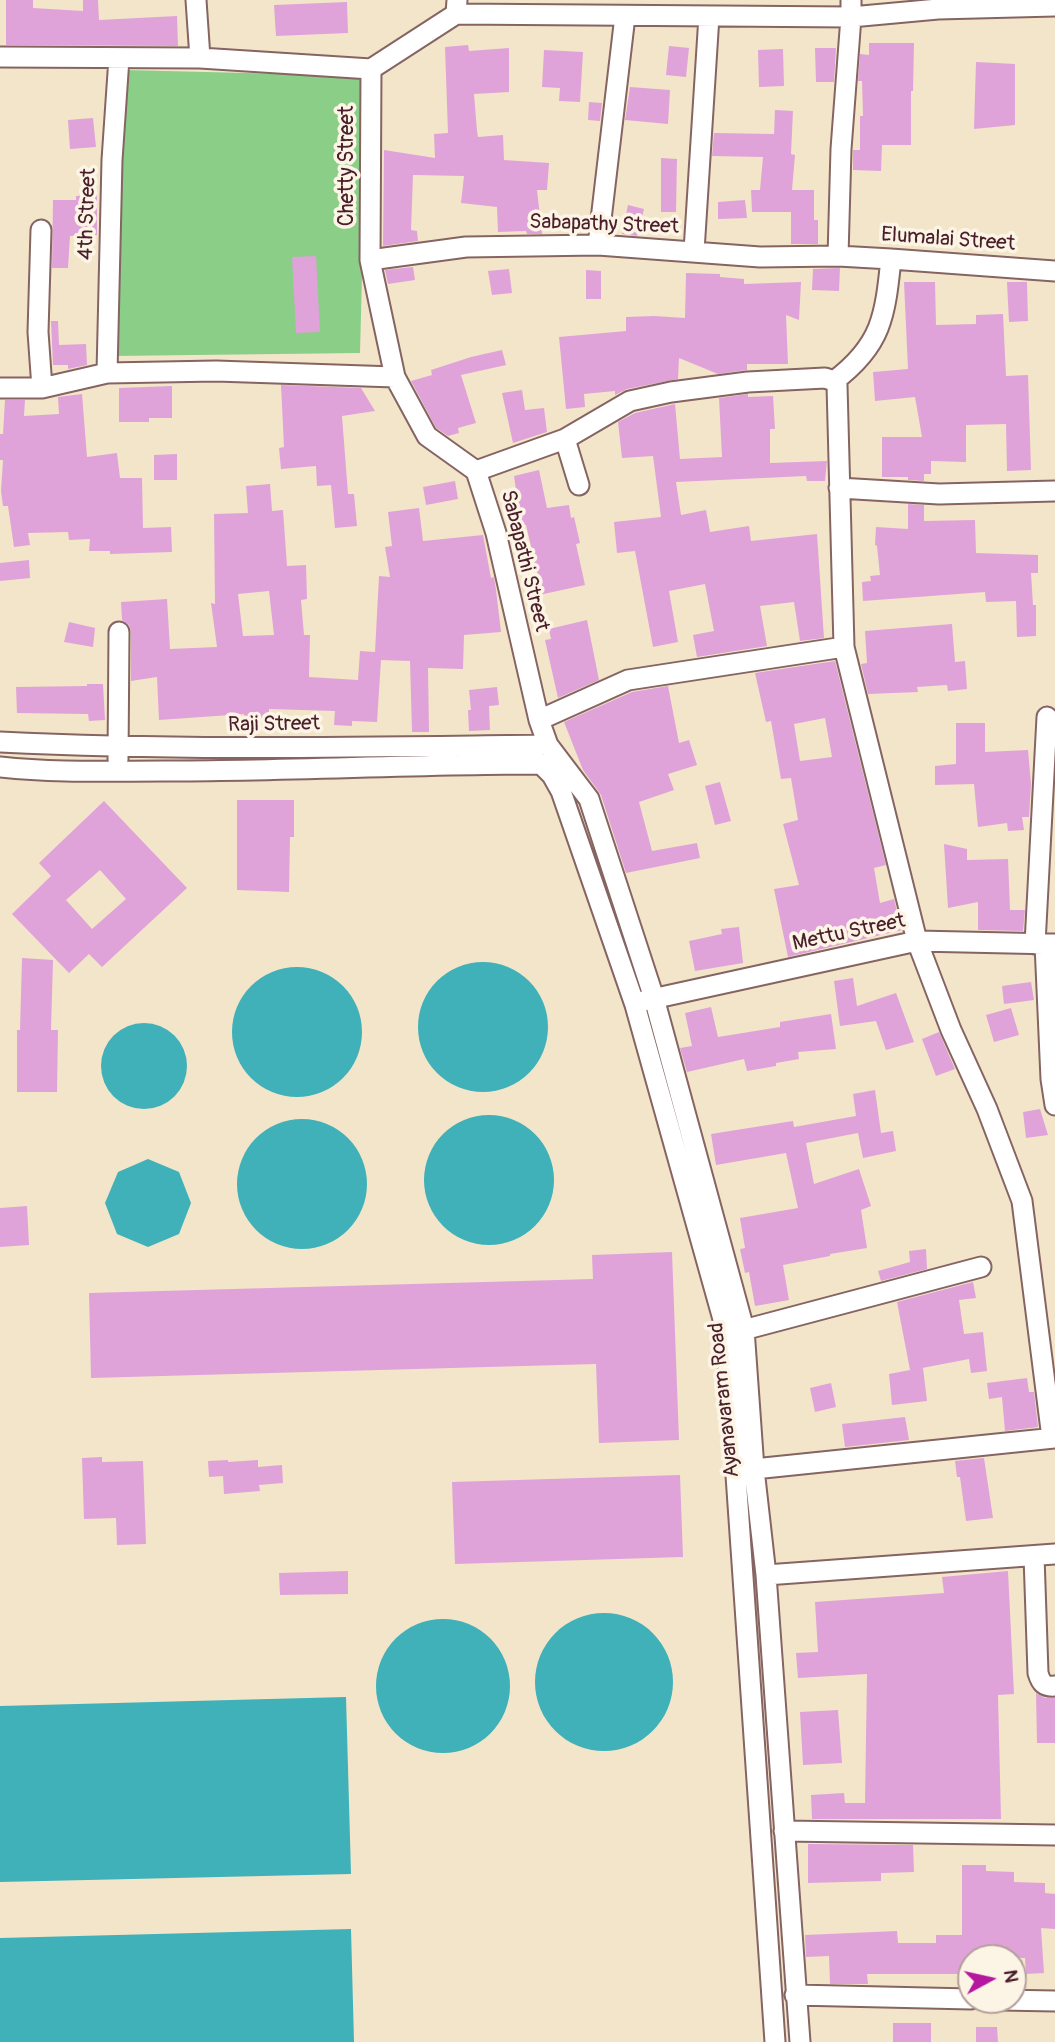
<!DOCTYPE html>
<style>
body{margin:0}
#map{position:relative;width:1055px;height:2042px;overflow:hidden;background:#f3e5c9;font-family:Pangolin,sans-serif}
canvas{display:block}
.north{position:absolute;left:957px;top:1944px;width:70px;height:70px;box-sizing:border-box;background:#fcf5e5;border:2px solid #b59f9b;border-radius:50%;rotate:82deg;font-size:19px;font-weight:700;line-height:28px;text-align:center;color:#4a1f2b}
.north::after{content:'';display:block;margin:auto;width:24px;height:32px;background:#b5179e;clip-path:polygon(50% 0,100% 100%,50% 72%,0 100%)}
</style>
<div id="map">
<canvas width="1055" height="2042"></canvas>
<div class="north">N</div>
</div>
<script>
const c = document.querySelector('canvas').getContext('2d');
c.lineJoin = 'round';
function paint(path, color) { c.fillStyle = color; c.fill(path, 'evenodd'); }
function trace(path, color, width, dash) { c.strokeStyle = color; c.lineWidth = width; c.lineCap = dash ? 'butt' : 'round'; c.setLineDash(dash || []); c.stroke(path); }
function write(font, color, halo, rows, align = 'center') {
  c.font = font + ' Pangolin,sans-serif'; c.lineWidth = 7; c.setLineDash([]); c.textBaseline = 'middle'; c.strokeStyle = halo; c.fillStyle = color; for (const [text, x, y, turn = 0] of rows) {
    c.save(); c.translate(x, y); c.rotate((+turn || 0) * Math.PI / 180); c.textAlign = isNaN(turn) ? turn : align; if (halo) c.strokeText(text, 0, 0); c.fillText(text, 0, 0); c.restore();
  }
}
paint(new Path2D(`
 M125,70l242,6 -7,277 -248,3z`), '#8ace87');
paint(new Path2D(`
 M418 1027a65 65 0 1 1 130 0a65 65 0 1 1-130 0Z
 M232 1032a65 65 0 1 1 130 0a65 65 0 1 1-130 0Z
 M101 1066a43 43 0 1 1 86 0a43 43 0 1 1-86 0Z
 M424 1180a65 65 0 1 1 130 0a65 65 0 1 1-130 0Z
 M237 1184a65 65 0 1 1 130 0a65 65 0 1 1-130 0Z
 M148,1159l31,13 12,31 -12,31 -31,13 -31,-13 -12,-31 13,-31z
 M535 1682a69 69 0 1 1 138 0a69 69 0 1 1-138 0Z
 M376 1686a67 67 0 1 1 134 0a67 67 0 1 1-134 0Z
 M346,1697l5,177 -351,8v-176z
 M351,1929l3,113h-354v-104z`), '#40b1b8');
paint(new Path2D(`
 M6,0h27v8l50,3v-11h15l1,20 78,-4 1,30 -172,-1z
 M347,2l1,31 -72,3 -2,-31z
 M869,43h45l-1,48h-2v54h-29l-1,26 -28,-1v-20h7v-34h3l-1,-35h-4l2,-27 9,1z
 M468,45l1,6 40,-3v44l-35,2 3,37 1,6 25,-2 1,25 45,3 -2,27h-10l5,44h-15l-1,-3 -28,1 -1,-25 -36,-4 3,-27 -51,-1 -2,55 6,1 1,10 -35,5 1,-96 51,8 -1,-24 14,-1 -3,-86z
 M669,46l20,2 -3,29 -20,-2z
 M815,48h21l-2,34h-18z
 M783,49l1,37 -25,1 -1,-37z
 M544,50l39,2 -3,50 -21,-1 1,-13 -18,-1z
 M976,62l39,2v61l-41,4z
 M630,87l40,3 -2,34 -43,-4z
 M589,102l13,1 -2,18 -12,-1z
 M775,110l18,1 -2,43 4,1 -3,35h22v30h4v24h-27v-32h-39l-1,-22h9l3,-33 -51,-1 2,-23 60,1z
 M93,118l3,29 -26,2 -2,-29z
 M661,158l16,1 -1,53h-15z
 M97,195v40l-27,1 -2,32h-16l1,-68h23v-4z
 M745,200l2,18 -29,1v-17z
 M628,205l16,4 -7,27 -15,-2z
 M316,256l4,76 -24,1 -4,-76z
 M413,267l2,13 -27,4 -3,-14z
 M840,268l-1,23 -27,-1 1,-21z
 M509,269l3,24 -20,2 -4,-24z
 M586,270l15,1v28h-15z
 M686,273l34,1v3l24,2v5l57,-2 -2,38 -13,-5 2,49h-41v6l-29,4 -39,-16 -1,21 -51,10 -12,6v-4l-31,3 1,13 -19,2 -7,-72 67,-6v-14l28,-1 31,2z
 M904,282h31l1,43 40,-1v-9l27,-1 3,62 22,-1 3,95 -24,1 -1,-47 -40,1v37l-35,-1v13h-7v7l-16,-1v-3h-26v-40h40l-7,-40 -40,4 -2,-29 35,-3z
 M1007,282h20l1,39 -19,1z
 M51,321h7l1,24 27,-1 1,21 -19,4v-4h-15z
 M502,350l4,15 -45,10 15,48 -18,5 1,5 -11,3 -12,-8 -25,-47 21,-6 -1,-5 40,-13z
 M281,385l80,3 14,23 -33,5 6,78h6l3,32 -22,2 -4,-43 -14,1 -1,-20 -35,3 -2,-21 5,-1z
 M172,386v32h-23v4h-30v-34z
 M522,390l3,20 19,-2 3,24 -34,11 -11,-50z
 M82,394l5,63 30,-4 3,25h22l1,50 28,-1 1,25 -62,2v-3h-21l1,-12 -21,1 -1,-8 -40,1 2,12 -16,2 -6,-41h-5l-2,-15 2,-31h-3v-26h3l2,-34h20l-1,16 35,-2 -1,-17z
 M748,394v3l25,-1 2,33h-5v34l57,-2 -2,20h-18l-1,-5 -130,6 5,33 25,-5 4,22 39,-6 2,15 66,-7 7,104 -24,3 -6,-39 -34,4 7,40 -70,11 -4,-22 21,-4 -9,-47 -36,7 9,51 -25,5 -18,-96 -18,2 -3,-31 47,-5 -8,-61 -31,2 -4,-36 17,-9 40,-9 5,55 42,-2 -3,-59z
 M177,454v26h-23v-25z
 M539,470l8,38 22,-3 2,13 3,-1 6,26 -4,1 9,41 -46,10 -4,-19h3l-12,-51 -5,1 -7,-50z
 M455,481l3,18 -32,6 -3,-18z
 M270,484l2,27 11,-1 4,56 19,-1 1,34 -6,1 3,35h6l-1,42 49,3 2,-29 15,1 4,-76 11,1 -5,-30 7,-1 -4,-34 31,-4 4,33 60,-6 8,43 3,-1 2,13 5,42 -37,3 -1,34 -35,-1 1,64h-17l-2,-71 -29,-1 -4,62 -25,-1v5l-18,-1 1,-14 -66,-2v8l-25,1v-4l-85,6 -2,-43 -26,4v-50l-2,-6 -7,-5 -1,-18 46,-3 3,50 47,-2 -6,-44 4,1 -1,-90 34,-1 -2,-27zM269,591l5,44 -31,1 -5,-42z
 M908,504l16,1v16l51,-1 1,33 62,2v18h-7l2,32h3v31l-19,1 -1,-36 -30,1 -1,-10 -122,9 -1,-19 9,-1 -1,-5 10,-1 -3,-29 -2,-1 1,-18 32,2z
 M29,560l1,18 -30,3v-18z
 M587,620l12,60 -41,18 -13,-58 6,-1 -2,-10z
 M69,622l26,6 -2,19 -29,-5z
 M952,624l3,38 10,-1 2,28 -19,2 -1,-6 -30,2 1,5 -50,2 -7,-30 6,-1 -2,-32z
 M835,661l51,204 -12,3 6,35 14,-4 8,31 -114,27 -14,-68 25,-4 -16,-61 15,-4 -7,-42 -10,1 -10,-58 -5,1 -11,-49zM825,718l7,39 -32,4 -6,-37z
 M87,684h16l2,36 -16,1 -1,-7 -71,-1 -1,-26 71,-1z
 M668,686l11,57 10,-3 8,25 -29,9 6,16 -35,12 13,49 45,-8 3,15 -74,15 -25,-78 -18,-25 -19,-48 68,-30z
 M497,687l2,18 -10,1 1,24 -21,1 -1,-21h3l-2,-20z
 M956,723h29v29l43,-2 3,34 -2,33h-7l2,13 -16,1 -1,-8 -29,4 -4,-43 -39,1v-19l21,-2z
 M720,782l11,39 -16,4 -10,-39z
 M237,800h57v37h-4l-1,55 -52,-2z
 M104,801l83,87 -85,79 -13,-13 -20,19 -57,-59 39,-38 -12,-13zM100,870l26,29 -34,30 -26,-29z
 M944,844l23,5v11l41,-1 2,51h15l-2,21 -45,-1v-28l-30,6z
 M739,927l4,36 -48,8 -6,-30 33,-7 -1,-5z
 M22,958l31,2 -2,70h7l-1,62h-40v-62h3z
 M853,978l4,28 39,-13 18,49 -28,8 -10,-29 -36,5 -6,-45z
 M1031,982l3,18 -30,4 -2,-18z
 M711,1007l7,30 62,-10v-5l51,-8 5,35 -38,3 1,7 -23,4v3l-29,5 -3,-12 -57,13 -7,-24 12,-2 -7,-33z
 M1011,1008l8,27 -25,7 -8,-27z
 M939,1032l16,37 -19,7 -14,-37z
 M875,1090l6,43 12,-2 3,20 -33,7 -5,-25 -52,10 8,41 45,-15 12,37 -10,4 6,38 -37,6v2l-47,9 6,35 -34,6 -6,-34 -4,1 -5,-24 5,-1 -5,-30 58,-10 -12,-55 -70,12 -5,-31 82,-13 1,6 62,-11 -3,-22z
 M1040,1109l8,26 -22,3 -3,-26z
 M27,1206l2,39 -29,2v-39z
 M926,1249l1,20 -46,12 -3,-10 32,-9 -1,-11z
 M672,1252l7,188 -80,3 -3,-79 -505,14 -2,-85 504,-14 -1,-24z
 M973,1282l3,16 -17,2 5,34 19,-2 4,39 -16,2 -2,-14 -52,10 6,-1 4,33 -35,4 -3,-31 21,-4 -13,-68z
 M1027,1378l2,14h5l4,35 -33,4 -3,-34 -13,2 -2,-16z
 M831,1383l5,24 -21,5 -5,-24z
 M905,1417l4,23 -64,7 -3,-23z
 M102,1457v5l41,-1 3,83 -29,1 -1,-27 -32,1 -2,-61z
 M984,1458l9,60 -27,3 -6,-44h-3l-2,-16z
 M228,1460v2l30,-2v7l24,-2 1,18 -24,2 1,6 -36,3 -1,-18 -14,1 -1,-16z
 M680,1475l3,82 -228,7 -3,-82z
 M348,1571v23l-68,1 -1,-22z
 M1008,1571l6,123 -16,1 3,124h-189l-1,-24 33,-2 1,10h20l2,-129 -69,4 -2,-25 22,-1 -3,-50 129,-9 -2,-16z
 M1036,1693l9,5h10v45h-18z
 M838,1710l4,53 -39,2 -3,-53z
 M808,1844l105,1 1,27 -33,1v8l-73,2z
 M962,1865h24v6l28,1v10l31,1v10l10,1v35l-14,-1 3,45 -18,1 -1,-16h-54v16h-104l1,10h-38l-1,-28 -23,1 -1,-22 92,-4 1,12h38v-8h26z
 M893,2023h38v19h-38z
 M976,2027h21l1,15h-22z`), '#dfa3d9');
const minor = new Path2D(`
 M196,0l4,58
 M457,0l-1,14 -85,55 -1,191 25,117 32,59 49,35 20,62 43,187 9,25 41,54 65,199 90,331 10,140 12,106 34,467
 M456,14l395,3 87,-8 117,-3
 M0,57l200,1 171,11
 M41,230l-3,102 4,56
 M598,245l27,-229
 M694,251l15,-235
 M838,256l3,-107 10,-132v-17
 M370,260l96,-13 132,-2 162,12 78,-1 53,3 164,12
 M107,373l5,-213 7,-102
 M834,381l3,4 7,262 73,294 34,89 36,79 35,92 30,237
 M834,381c48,-36 51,-65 57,-122
 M0,388h42l65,-15 109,-2 179,6
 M565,439l14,46
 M476,471l89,-32 65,-38 41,-9 77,-10 77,-4 9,3
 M839,488l100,6 116,-3
 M539,720l89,-40 216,-33
 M0,742c183,9 365,5 548,3
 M118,760l1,-128
 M541,764l11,11 9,16 74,214 91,325 49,712
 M0,767c55,6 109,4 164,4 126,0 251,-7 377,-7
 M1035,944l12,-227
 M1045,944l6,135 4,26
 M643,1001l274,-60 138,3
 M732,1333l249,-66
 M754,1469l301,-31
 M1034,1556l4,117c3,10 6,14 17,13
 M766,1575l289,-21
 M784,1831l271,4
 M795,1995l176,4
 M1000,2000l55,1`);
trace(minor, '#856462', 23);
trace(minor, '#fff', 19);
write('21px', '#4a1f2b', '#fcf5e5', [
 ["Chetty Street",348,166,-90],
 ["4th Street",88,214,-88],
 ["Sabapathy Street",604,225,2],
 ["Elumalai Street",948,240,4],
 ["Sabapathi Street",524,561,76],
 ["Raji Street",274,725,-1],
 ["Mettu Street",849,933,-12],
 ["Ayanavaram Road",725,1400,-96]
]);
</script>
